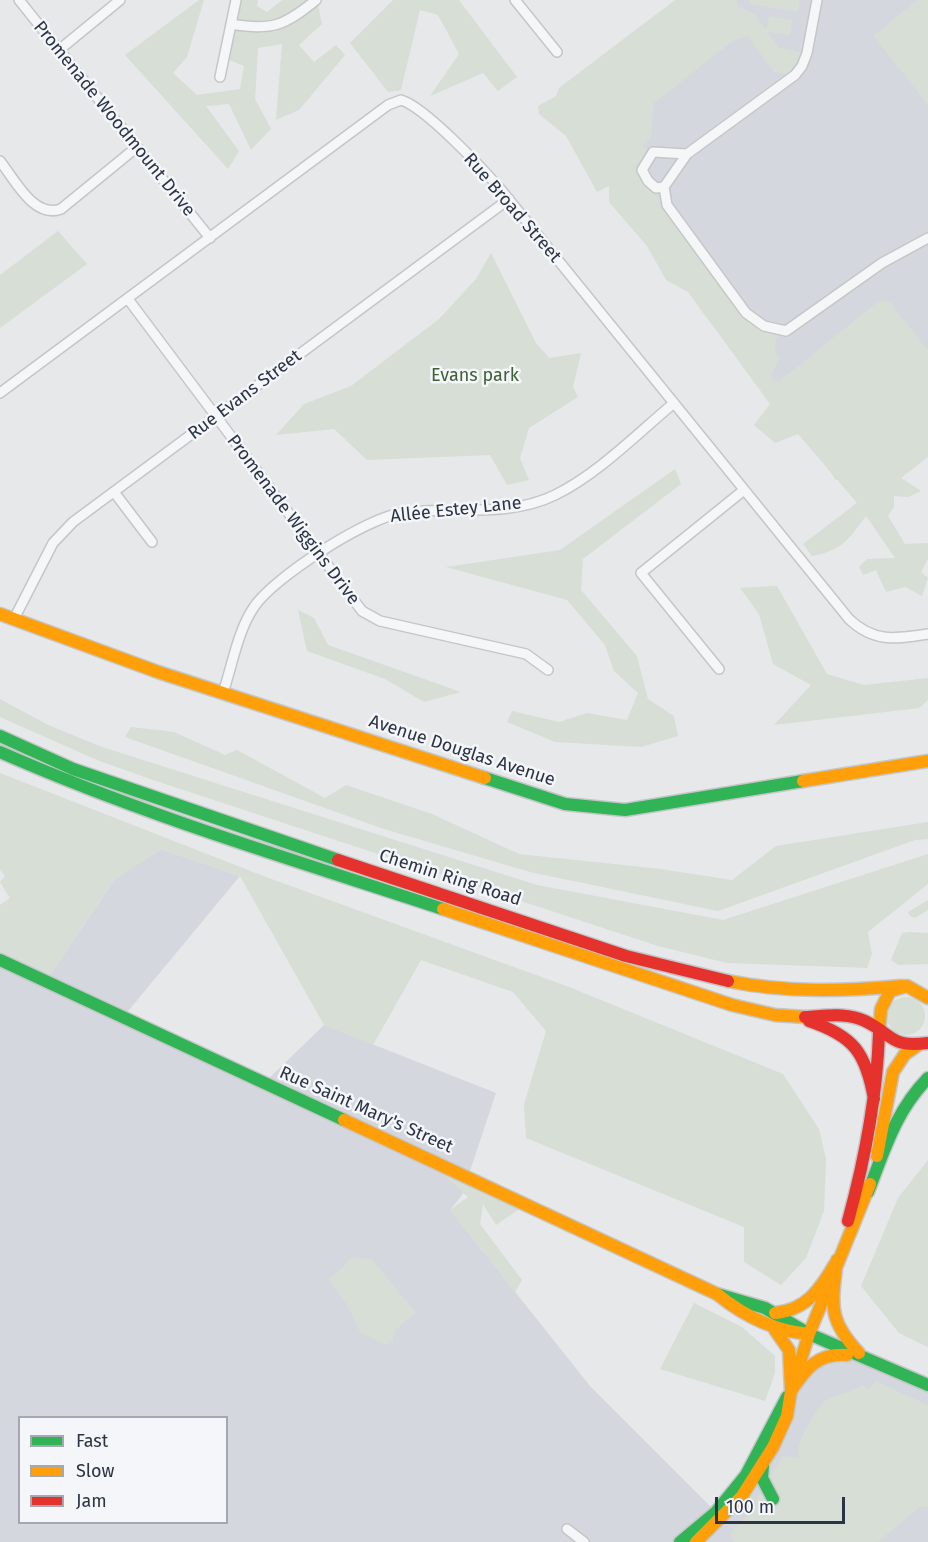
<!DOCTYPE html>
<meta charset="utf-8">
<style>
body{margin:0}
#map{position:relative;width:928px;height:1542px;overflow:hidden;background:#e6e8ea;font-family:"Fira Sans",sans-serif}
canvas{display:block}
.legend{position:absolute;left:18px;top:1416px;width:210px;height:108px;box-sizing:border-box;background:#f4f6f9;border:2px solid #a4a8b1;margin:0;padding:8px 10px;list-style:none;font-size:18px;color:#2b3445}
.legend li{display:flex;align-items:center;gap:12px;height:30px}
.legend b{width:30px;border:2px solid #a4a8b1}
.scale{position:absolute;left:715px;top:1497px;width:130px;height:27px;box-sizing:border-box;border:3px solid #2b3445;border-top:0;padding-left:8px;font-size:18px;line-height:21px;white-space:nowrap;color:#2b3445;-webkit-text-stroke:4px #f4f6f9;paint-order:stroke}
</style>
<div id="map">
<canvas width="928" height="1542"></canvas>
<ul class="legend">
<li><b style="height:8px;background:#30b455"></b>Fast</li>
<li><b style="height:8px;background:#ff9f0a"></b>Slow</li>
<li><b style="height:8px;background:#e5322d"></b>Jam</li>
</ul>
<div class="scale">100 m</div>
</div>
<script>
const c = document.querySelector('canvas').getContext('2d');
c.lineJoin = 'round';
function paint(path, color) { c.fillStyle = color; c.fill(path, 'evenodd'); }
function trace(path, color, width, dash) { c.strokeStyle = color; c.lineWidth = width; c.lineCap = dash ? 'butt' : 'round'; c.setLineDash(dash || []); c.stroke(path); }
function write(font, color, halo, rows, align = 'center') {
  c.font = font + ' "Fira Sans",sans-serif'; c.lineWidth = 5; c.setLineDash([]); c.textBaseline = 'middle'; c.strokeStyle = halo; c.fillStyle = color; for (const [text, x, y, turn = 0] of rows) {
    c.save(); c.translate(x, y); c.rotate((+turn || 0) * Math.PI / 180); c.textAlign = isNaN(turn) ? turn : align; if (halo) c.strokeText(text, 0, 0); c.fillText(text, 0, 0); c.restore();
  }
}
paint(new Path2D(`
 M727,0h201v445l-92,35 -217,-323 17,-49z
 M161,849l79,27 -116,140 139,68 61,-59 172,68 -34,102 -12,15 140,176 126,126 -36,30h-680v-582l46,21 69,-102zM20,1418h206v104h-206z
 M834,1353l94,32v157h-232l13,-11 97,-163z`), '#d4d7dd');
paint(new Path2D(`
 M199,0h5l-17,57 -14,16 24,22 43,-6 4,-23 -20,-8 12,-58h22l-1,6 10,6 15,-12h35l5,24 -23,21 15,17 22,-17 9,10 -46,55 -23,10 6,-76 -24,4 -3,51 16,30 -20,21 -22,-46 -23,2 33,45 -11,18 -103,-114z
 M393,0h66l58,77 -19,14 -15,-18 -53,23 29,-42 -21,-39 -18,-5 -19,80 -13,2 -38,-49z
 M675,0h62l1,6 17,8 11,16 3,-14 24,4 -3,15 -23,-3 12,16 28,5 -12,22 -21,-3 -27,-36 -14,5 -79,62 -3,34 -8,10 10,5 -11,18 6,11 16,6 3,18 87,116 24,6 -3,22 4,9 -8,19 7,5 102,-82 10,2 38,49v106l-27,21 20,13 -13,6 -14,-1v11l-6,9 17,28 23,-1v16l-7,13 7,6 -6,18 -17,-9 -19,5 -10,-22 -13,5 -4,-8 8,-8 28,-1 -29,-42c-18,24 -23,34 -54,40l-9,-12 54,-41 -59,-69 -23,9 -21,-18 16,-21 -82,-112 -22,-12 -19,-34 -38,-44v-16l-12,6 -31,-56 -27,-22 -1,-8 18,-10 3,-8z
 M750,0h50l-2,12 -48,-8z
 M917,0h11v105l-55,-69z
 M58,231l29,33 -87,64v-53z
 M491,253l45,90 13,15 32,-5 -8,34 5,10 -49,31 -9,30 9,22 -22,5 -17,-30 -123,5 -33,-31 -58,6 28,-31 47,-18 88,-67 37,-40z
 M675,469l6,15 -98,75 -2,31 56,66 11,43 26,17 4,20 -37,11 -86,-5 -48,-20 5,-11 47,11 28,-9 40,7 11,-27 -24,-22 -9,-26 -38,-45 -121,-33 114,-17z
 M777,586l50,88 37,11 64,-7v22l-9,8 -145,17 37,-40 -38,-21 -14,-50 -19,-26z
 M298,610l16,8 14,27 133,47 -37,10 -39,-23 -78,-28z
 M0,699l48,26 54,22 435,138 186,35 205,-66v30l-60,48 4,22 -5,14 -140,-5 -69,-17 -505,-166 -56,-20 -97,-43z
 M131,727l43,5 51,23 12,-5 88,48 21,-13 86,29 87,40 142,15 71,11 44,-34 152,-24v17l-13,1 -197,71 -188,-39 -146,-43 -259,-92z
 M0,773l266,104 303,110 214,87 36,55 7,30 -2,52 -18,47 -25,27 -37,-23v-35l-218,-89 -2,-34 22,-73 -33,-39 -92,-32 -48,85 -49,-20 -84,-149 -79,-27 -46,30 -69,102 -46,-21v-55l10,-7 -10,-16 5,-6 -5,-6z
 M928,900v10l-13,8 -5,-2 -2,-4z
 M909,932l19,1v31l-30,1 -7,-5 11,-27z
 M887 1016a19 19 0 1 1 38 0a19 19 0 1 1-38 0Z
 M928,1160v187l-29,-14 -38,-47 37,-88z
 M439,1171l82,37 -25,17 -13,-21 -3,20 42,56 -7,12 -65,-82 18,-13z
 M350,1258l22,1 44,54 -22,18 -1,11 -7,3 -26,-13 -13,-27 -19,-26 11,-8z
 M694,1303l48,24 33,29v17l-10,28 -105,-32z
 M876,1381l52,24v102h-8l-42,35h-144l-4,-8 15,-16 38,-62 16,2c-6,-15 17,-48 28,-59 3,-2 27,-8 36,-14l5,5z`), '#d6ded6');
const street = new Path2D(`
 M19,0l191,238
 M515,0l42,52
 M817,0l-10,53 -5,13 -7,9 -108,79 -23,33 3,18 79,108 18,13 22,5 96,-68 46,-25
 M231,24c41,7 53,2 85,-24
 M59,50l61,-50
 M220,77l16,-77
 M0,161c15,19 34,58 61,48l76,-62
 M664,187l-8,1 -8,-7 -6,-11 11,-18 34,2
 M128,299l234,312 18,10 146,33 22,16
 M0,393l388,-288 13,-5c24,7 83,70 101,91l347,428c25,24 47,20 79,15
 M114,492l38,50
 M14,619l39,-76 20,-21 436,-323
 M719,669l-78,-96 103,-83
 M223,693c9,-27 15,-63 31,-86 19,-29 113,-90 148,-94 49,-7 107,5 153,-18 43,-21 83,-62 119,-92
 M567,1529l17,13`);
const fast = new Path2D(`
 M0,736l73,33 265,91
 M0,752c143,63 294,108 443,157
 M485,778l80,26 60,6 178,-29
 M0,960l344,160
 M868,1192c17,-43 27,-80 60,-114
 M717,1294l48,14 44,26 119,51
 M763,1466l-1,12 11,21
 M680,1542l36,-30 30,-37 41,-78`);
const slow = new Path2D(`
 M0,614l158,58 327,106
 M803,781l125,-20
 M443,909l289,96 43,10 30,2
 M728,981c58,12 116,10 174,5
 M879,1033l2,-24 9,-18 17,-5 21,12
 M344,1120l373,174c27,22 57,37 92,40
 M877,1156l16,-84 12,-18 13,-9
 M837,1260c-5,44 -10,59 22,93
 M775,1313c31,-3 45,-23 60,-49
 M775,1330l14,20 2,41
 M791,1391c15,-23 27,-38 56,-36
 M696,1542l46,-46 31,-49 14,-31 4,-25 18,-57 61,-150`);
const jam = new Path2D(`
 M338,860l288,96 102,25
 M805,1017c21,-1 41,-5 60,4 29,14 25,27 63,22
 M809,1021c45,15 57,32 65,78
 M848,1221c17,-62 29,-124 31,-188`);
trace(street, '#c4c6c8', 12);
trace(fast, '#c4c6c8', 15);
trace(slow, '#c4c6c8', 15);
trace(jam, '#c4c6c8', 15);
trace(street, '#f5f6f7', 9);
trace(fast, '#30b455', 12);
trace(slow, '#ff9f0a', 12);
trace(jam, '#e5322d', 12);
write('18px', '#2b3445', '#f4f6f9', [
 ["Promenade Woodmount Drive",114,119,51],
 ["Rue Broad Street",512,208,49],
 ["Rue Evans Street",245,395,-37],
 ["Allée Estey Lane",456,510,-6],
 ["Promenade Wiggins Drive",293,520,53],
 ["Avenue Douglas Avenue",462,751,18],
 ["Chemin Ring Road",450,878,18],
 ["Rue Saint Mary's Street",366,1110,24]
]);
write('18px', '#3f6138', '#f4f6f9', [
 ["Evans park",475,376]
]);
</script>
